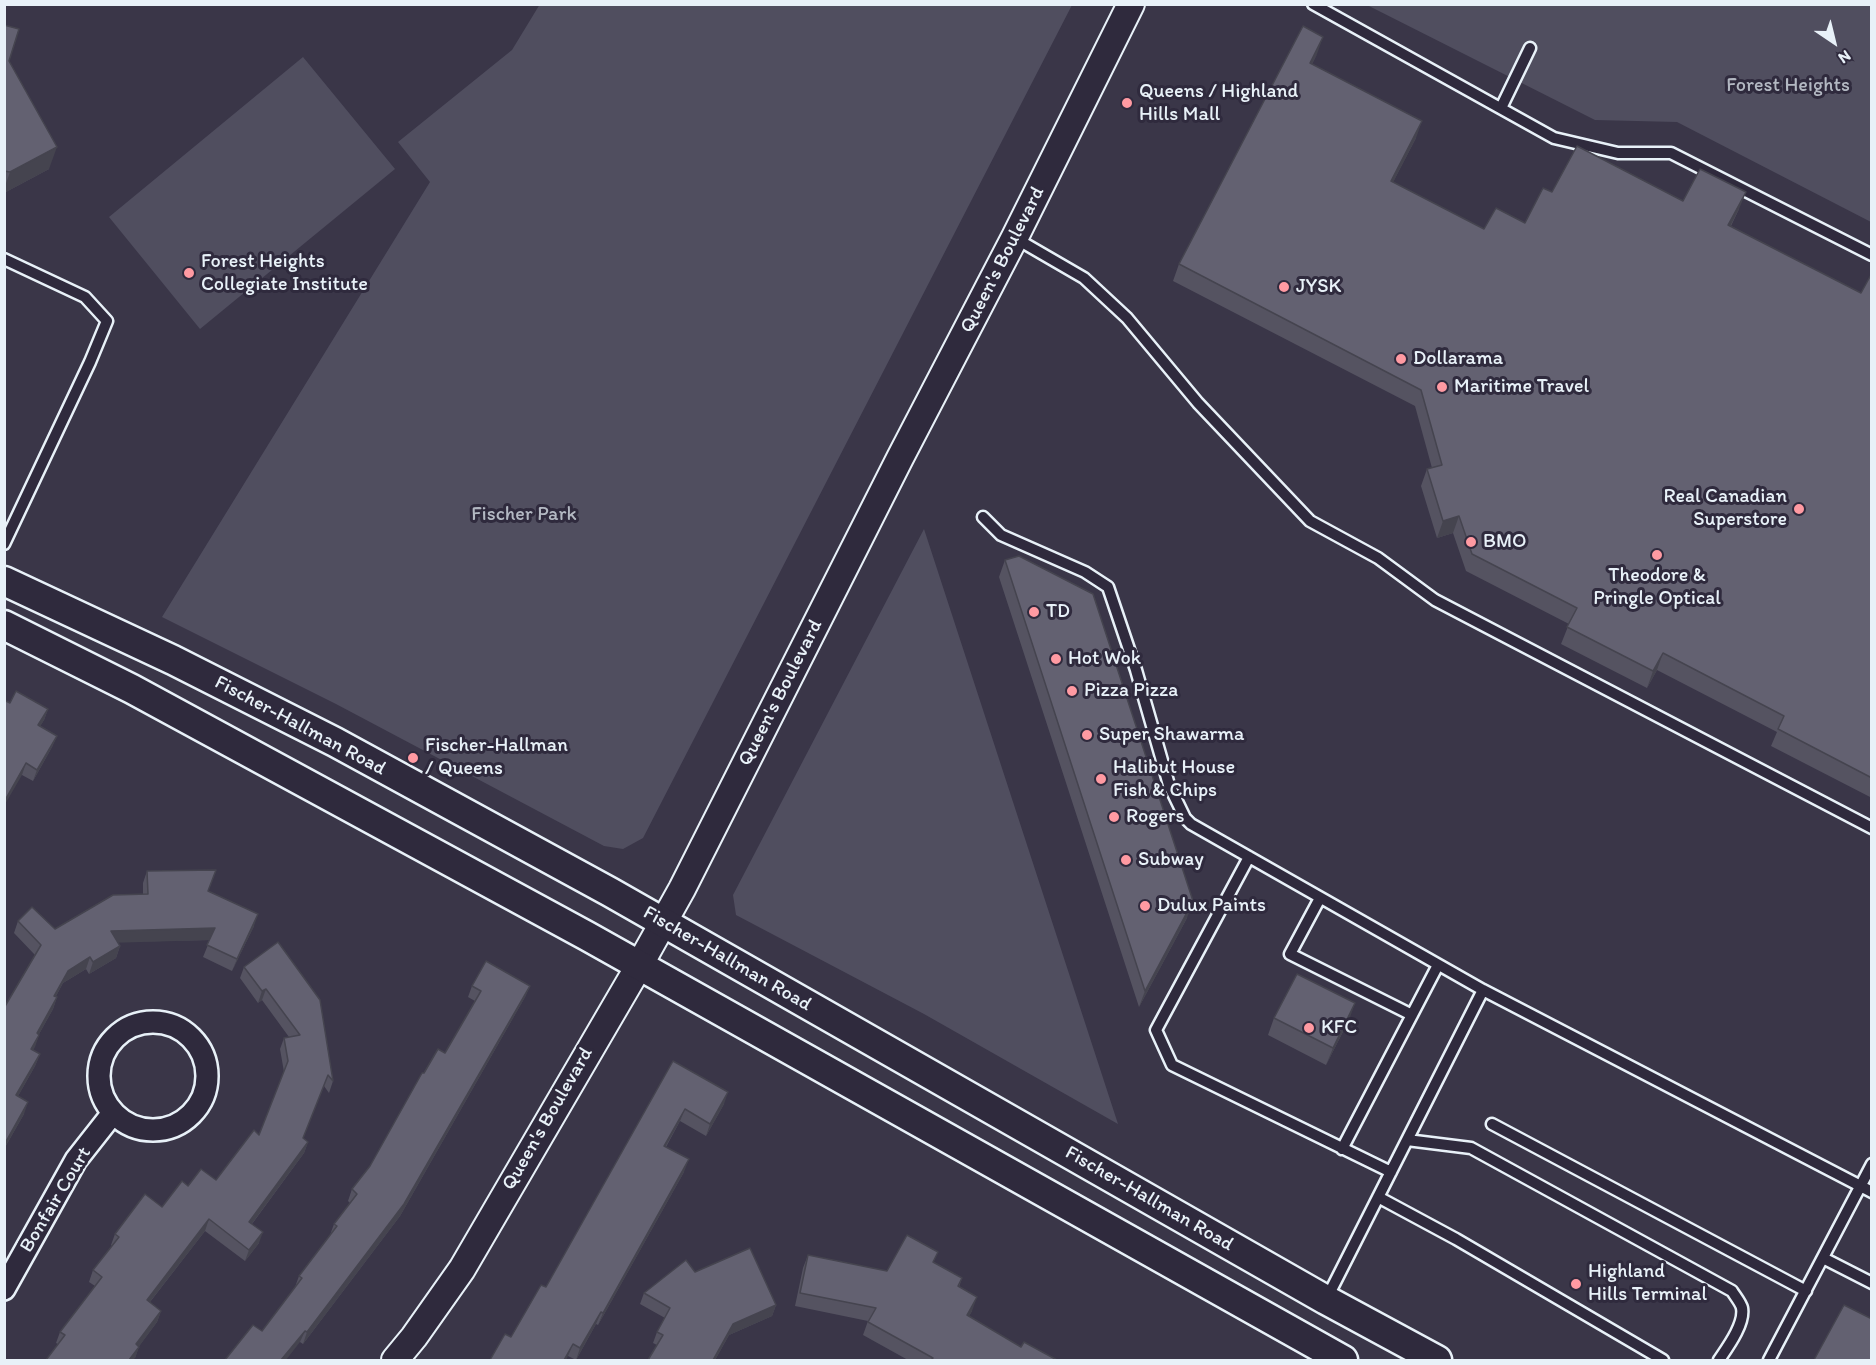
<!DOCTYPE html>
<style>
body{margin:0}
#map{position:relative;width:1876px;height:1365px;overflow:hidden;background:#3a3648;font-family:Itim,sans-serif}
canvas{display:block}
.frame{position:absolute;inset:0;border:6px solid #e8f1f8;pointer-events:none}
.north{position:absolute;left:1804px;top:12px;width:60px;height:60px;-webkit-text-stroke:4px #2f2a3d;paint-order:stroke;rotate:145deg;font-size:16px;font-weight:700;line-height:24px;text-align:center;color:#e8f1f8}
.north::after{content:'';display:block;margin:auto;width:21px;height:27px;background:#e8f1f8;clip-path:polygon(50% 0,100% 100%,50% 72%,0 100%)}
</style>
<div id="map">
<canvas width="1876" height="1365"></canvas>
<div class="frame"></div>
<div class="north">N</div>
</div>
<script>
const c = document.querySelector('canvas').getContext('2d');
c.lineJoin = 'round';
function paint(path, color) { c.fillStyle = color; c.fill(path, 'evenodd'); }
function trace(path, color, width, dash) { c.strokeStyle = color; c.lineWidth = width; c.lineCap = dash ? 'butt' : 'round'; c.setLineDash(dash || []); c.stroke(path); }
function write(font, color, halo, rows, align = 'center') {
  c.font = font + ' Itim,sans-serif'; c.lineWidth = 6; c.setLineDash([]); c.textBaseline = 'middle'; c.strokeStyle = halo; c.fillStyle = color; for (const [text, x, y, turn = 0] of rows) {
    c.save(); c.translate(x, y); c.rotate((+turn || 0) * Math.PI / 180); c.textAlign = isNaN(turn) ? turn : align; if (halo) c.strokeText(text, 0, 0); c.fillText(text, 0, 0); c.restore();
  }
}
paint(new Path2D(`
 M540,4l532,1 -429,833 -20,11 -19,-3 -268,-142 -174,-87 268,-435 -32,-40 114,-92z
 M1367,5h504v217l-194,-100 -82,-2z
 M303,57l92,112 -195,160 -91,-112z
 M924,529l194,595 -194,-110 -188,-99 -3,-20z`), '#504e5f');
const service = new Path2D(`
 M1313,4l241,134 64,15h53l201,102
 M1501,108l29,-60
 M1015,238l69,40 43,40 71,85 112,118 68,37 57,42 437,228
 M4,259l81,38 22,24 -17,41 -86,182
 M983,517l18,18 84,37 23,15 28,83 33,115 16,33 6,6 292,166 389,202
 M1249,857l-93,173 16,35 219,107
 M1320,898l-30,56 122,61
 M1492,1124l314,167
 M1407,1140l64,8 261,143c3,5 9,12 10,17 3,16 -15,40 -23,52
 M1342,1149l96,-184
 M1378,1197l78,42 207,121
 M1823,1258l49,25
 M1327,1298l156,-308
 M1769,1360l103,-196`);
const minor = new Path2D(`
 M99 1076a54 54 0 1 1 108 0a54 54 0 1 1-108 0Z
 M4,1289l72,-129 37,-47`);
const tertiary = new Path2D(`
 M395,1360l19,-23 48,-68 177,-303 43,-77 218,-431 115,-221 116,-233`);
const secondary = new Path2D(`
 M4,581l169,79 162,82 275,150 716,408 111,60
 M4,625l128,64 455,247 756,424`);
trace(service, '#e8f1f8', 15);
trace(minor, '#e8f1f8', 26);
trace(tertiary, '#e8f1f8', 30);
trace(secondary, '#e8f1f8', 33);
trace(service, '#2f2a3d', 10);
trace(minor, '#2f2a3d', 21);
trace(tertiary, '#2f2a3d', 26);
trace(secondary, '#2f2a3d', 28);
paint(new Path2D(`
 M4,25l5,36 40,108 -45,24z
 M1317,54l-5,10 104,74 -23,44 91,47 41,-6 27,-31 131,9 56,8 -8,17 130,67 11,-20v525l-101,-52 6,-14 -120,-62 -10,18 -86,-44 8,-20 -103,-53 -13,-38 -16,5 -16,-52 6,-17 5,-1 -17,-62 -242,-125 6,-17z
 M1005,560l182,358 -48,89 -140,-430z
 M10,703l38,6 -4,11 -4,6 17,10 -5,11 -19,34 -11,-6z
 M147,871l61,20 46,35 -22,45 -29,-14 7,-17 -92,2 2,4 -4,12 -27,16 -3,-5 -23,14 -7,13 1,1 -4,12 -14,25v1l-6,15 7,4 -5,12 -17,30 6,18 -20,35 31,-194 -21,-22 4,-12 37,8 88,-35v-11z
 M278,942l55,139 -4,12 -5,-7 -21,52 5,4 -4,11 -52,71 7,19 -14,18 -40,-30 -55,71 11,9 -4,11 -18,24 -4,12 -77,-14 -2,-1 4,-11 35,-46 -6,-4 4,-12 19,-24 -1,-1 4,-11 47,-27 26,-21 28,-6 43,-45 25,-63 -4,-23 4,-11 5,-1 -27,-37 -4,3 -18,-25 4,-11z
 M472,986h58l-5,11 -125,219 -97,128 -3,-2 -38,-11 33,-44 4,-11 31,-41 4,-11 16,-21 -2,-2 4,-12 18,-23 54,-93 21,-20 30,-52 -7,-4z
 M1274,1018l75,2 -23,45 -58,-30z
 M673,1061l51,43 -18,32 -26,-15 -14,26 18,25 -86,153 -2,-1 -20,36 -8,-4 -57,-19 35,-50z
 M808,1255l79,16 47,-8 28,15 -3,9 13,24 -3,5 52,31 36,13h-149l-45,-25 5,-14 -73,-15 8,-38z
 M695,1272l81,33 -4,11 -43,19 -14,25h-67l9,-15 -4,-2 4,-11 8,-14 -25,-14 4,-11z`), '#555361');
paint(new Path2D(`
 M1323,37l-6,17 -13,26 6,-17z
 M1422,121l-6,17 -31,60 6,-17z
 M57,147l-8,22 -45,24v-4l6,-17z
 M1746,192l-7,17 -17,33 6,-17z
 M1459,516l-6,17 -16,5 6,-17z
 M1663,653l-6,17 -10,18 6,-17z
 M48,709l-4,11 -10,17 4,-12z
 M57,736l-5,11 -19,34 4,-11z
 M26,763l-4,12 -18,31v-4z
 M1193,901l-6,17 -48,89 6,-16z
 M258,914l-4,12 -22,45 5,-12z
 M215,928l-4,12 -104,3 4,-12z
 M120,946l-4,12 -27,16 4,-12z
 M90,957l-4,12 -23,14 -13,24 4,-11 14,-25z
 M530,986l-5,11 -125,219 -97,128 4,-12z
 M266,989l-4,11 -4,3 4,-12z
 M57,997l-4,12 -20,36 4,-12z
 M1355,1003l-6,17 -23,45 7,-17z
 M39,1035l-4,12 -8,14 4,-12z
 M40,1054l-5,12 -23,41 4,-12z
 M728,1092l-4,12 -18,32 4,-12z
 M28,1102l-4,12 -20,35v-4z
 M685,1109l-5,12 -21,37 5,-12z
 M308,1142l-4,11 -59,80 4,-11z
 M689,1159l-5,13 -86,153 5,-12z
 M209,1219l-4,12 -63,81 5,-12z
 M263,1232l-4,11 -14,18 4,-11z
 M977,1297l-5,14 -10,18 5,-14z
 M776,1305l-4,11 -43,19 -14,25h-2l20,-36z
 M161,1311l-4,11 -25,34 4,-12z
 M601,1312l-5,12 -20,36 4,-12z
 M305,1331l-5,11 -14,18h-5z
 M573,1344l-5,12 -2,4h-2z
 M139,1347l-4,11 -2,2h-4z`), '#45444f');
const building = new Path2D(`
 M4,25l15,4 -10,32 48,86 -47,25 -6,-1z
 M1303,26l20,11 -13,26 112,58 -31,60 93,48 12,-21 29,15 18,-35 9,4 25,-46 106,55 17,-32 46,23 -18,33 133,68 11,-20v505l-94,-49 6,-13 -121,-63 -10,18 -86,-44 10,-19 -105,-54 -13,-38 -16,5 -16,-52 15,-4 -21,-75 -242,-126z
 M1019,556l74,38 100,307 -48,90 -140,-431z
 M16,691l32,18 -10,16 19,11 -20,34 -11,-7 -22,39v-98l2,-3 4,2z
 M216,870l-8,21 50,23 -21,45 -30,-14 8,-17 -104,3 9,15 -27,16 -3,-5 -22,14 -14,25 3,1 -20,36 2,2 -8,14 9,5 -24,41 12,7 -24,43v-137l37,-63 -23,-24 14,-14 23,22 58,-34 35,-1 -1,-23z
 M278,942l42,58 13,81 -5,-6 -25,63 5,4 -59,80 14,10 -14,18 -40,-31 -62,81 14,11 -25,33 3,3 -10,13h-83l19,-25 -5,-3 42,-55 -9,-7 26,-33 -4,-3 30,-40 17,13 20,-26 6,5 13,-17 15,11 38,-50 5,5 29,-74 -4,-23 16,-3 -34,-46 -4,2 -18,-24z
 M486,961l44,25 -126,218 -97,128 -2,-1 -24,29h-56l28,-35 9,6 40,-53 -3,-2 38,-50 -3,-2 23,-30 -5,-5 18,-23 52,-93h2l14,-24 7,4 36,-62 -9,-5z
 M1297,974l58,29 -22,45 -59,-30z
 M673,1061l55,31 -18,32 -25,-15 -21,37 25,13 -86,154 -2,-1 -21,36 -7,-4 -9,16h-74l15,-26 6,3 30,-52 5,2z
 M907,1235l31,17 -5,10 29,16 -4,8 19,11 -10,18 54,32 3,-5 33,18h-126l2,-2 -65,-36 8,-14 -76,-15 8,-38 79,16z
 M750,1248l26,57 -43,19 -20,36h-65l15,-25 -6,-3 13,-24 -26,-15 42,-33 9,12z
 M1844,1305l28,14v41h-58z`);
paint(building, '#636171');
trace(building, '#45444f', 1.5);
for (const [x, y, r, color] of [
 [1127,103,6,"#ff9aa2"],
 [189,273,6,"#ff9aa2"],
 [1284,287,6,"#ff9aa2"],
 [1401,359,6,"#ff9aa2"],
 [1442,387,6,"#ff9aa2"],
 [1799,509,6,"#ff9aa2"],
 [1471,542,6,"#ff9aa2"],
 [1657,555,6,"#ff9aa2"],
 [1034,612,6,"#ff9aa2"],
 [1056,659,6,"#ff9aa2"],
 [1072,691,6,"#ff9aa2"],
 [1087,735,6,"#ff9aa2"],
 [413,758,6,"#ff9aa2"],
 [1101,779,6,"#ff9aa2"],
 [1114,817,6,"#ff9aa2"],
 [1126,860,6,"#ff9aa2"],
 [1145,906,6,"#ff9aa2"],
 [1309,1028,6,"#ff9aa2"],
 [1576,1284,6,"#ff9aa2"]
]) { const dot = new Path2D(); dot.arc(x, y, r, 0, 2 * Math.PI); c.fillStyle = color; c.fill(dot); trace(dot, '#2f2a3d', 2); }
write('20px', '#b3b8c2', '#2f2a3d', [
 ["Forest Heights",1788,86],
 ["Fischer Park",524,515]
]);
write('20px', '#e8f1f8', '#2f2a3d', [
 ["Queens / Highland",1139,92],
 ["Hills Mall",1139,115],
 ["Forest Heights",201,262],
 ["Collegiate Institute",201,285],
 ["JYSK",1296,287],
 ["Dollarama",1413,359],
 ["Maritime Travel",1454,387],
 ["Real Canadian",1787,497,"right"],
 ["Superstore",1787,520,"right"],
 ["BMO",1483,542],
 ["Theodore &",1657,576,"center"],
 ["Pringle Optical",1657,599,"center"],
 ["TD",1046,612],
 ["Hot Wok",1068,659],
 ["Pizza Pizza",1084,691],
 ["Super Shawarma",1099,735],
 ["Fischer-Hallman",425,746],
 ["/ Queens",425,769],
 ["Halibut House",1113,768],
 ["Fish & Chips",1113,791],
 ["Rogers",1126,817],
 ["Subway",1138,860],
 ["Dulux Paints",1157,906],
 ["KFC",1321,1028],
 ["Highland",1588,1272],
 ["Hills Terminal",1588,1295]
], 'left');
write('20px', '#e8f1f8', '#2f2a3d', [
 ["Queen's Boulevard",1003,260,-63],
 ["Queen's Boulevard",781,693,-63],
 ["Fischer-Hallman Road",300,726,28],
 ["Fischer-Hallman Road",727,959,30],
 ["Queen's Boulevard",548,1119,-60],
 ["Fischer-Hallman Road",1149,1199,30],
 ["Bonfair Court",56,1200,-59]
]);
</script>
